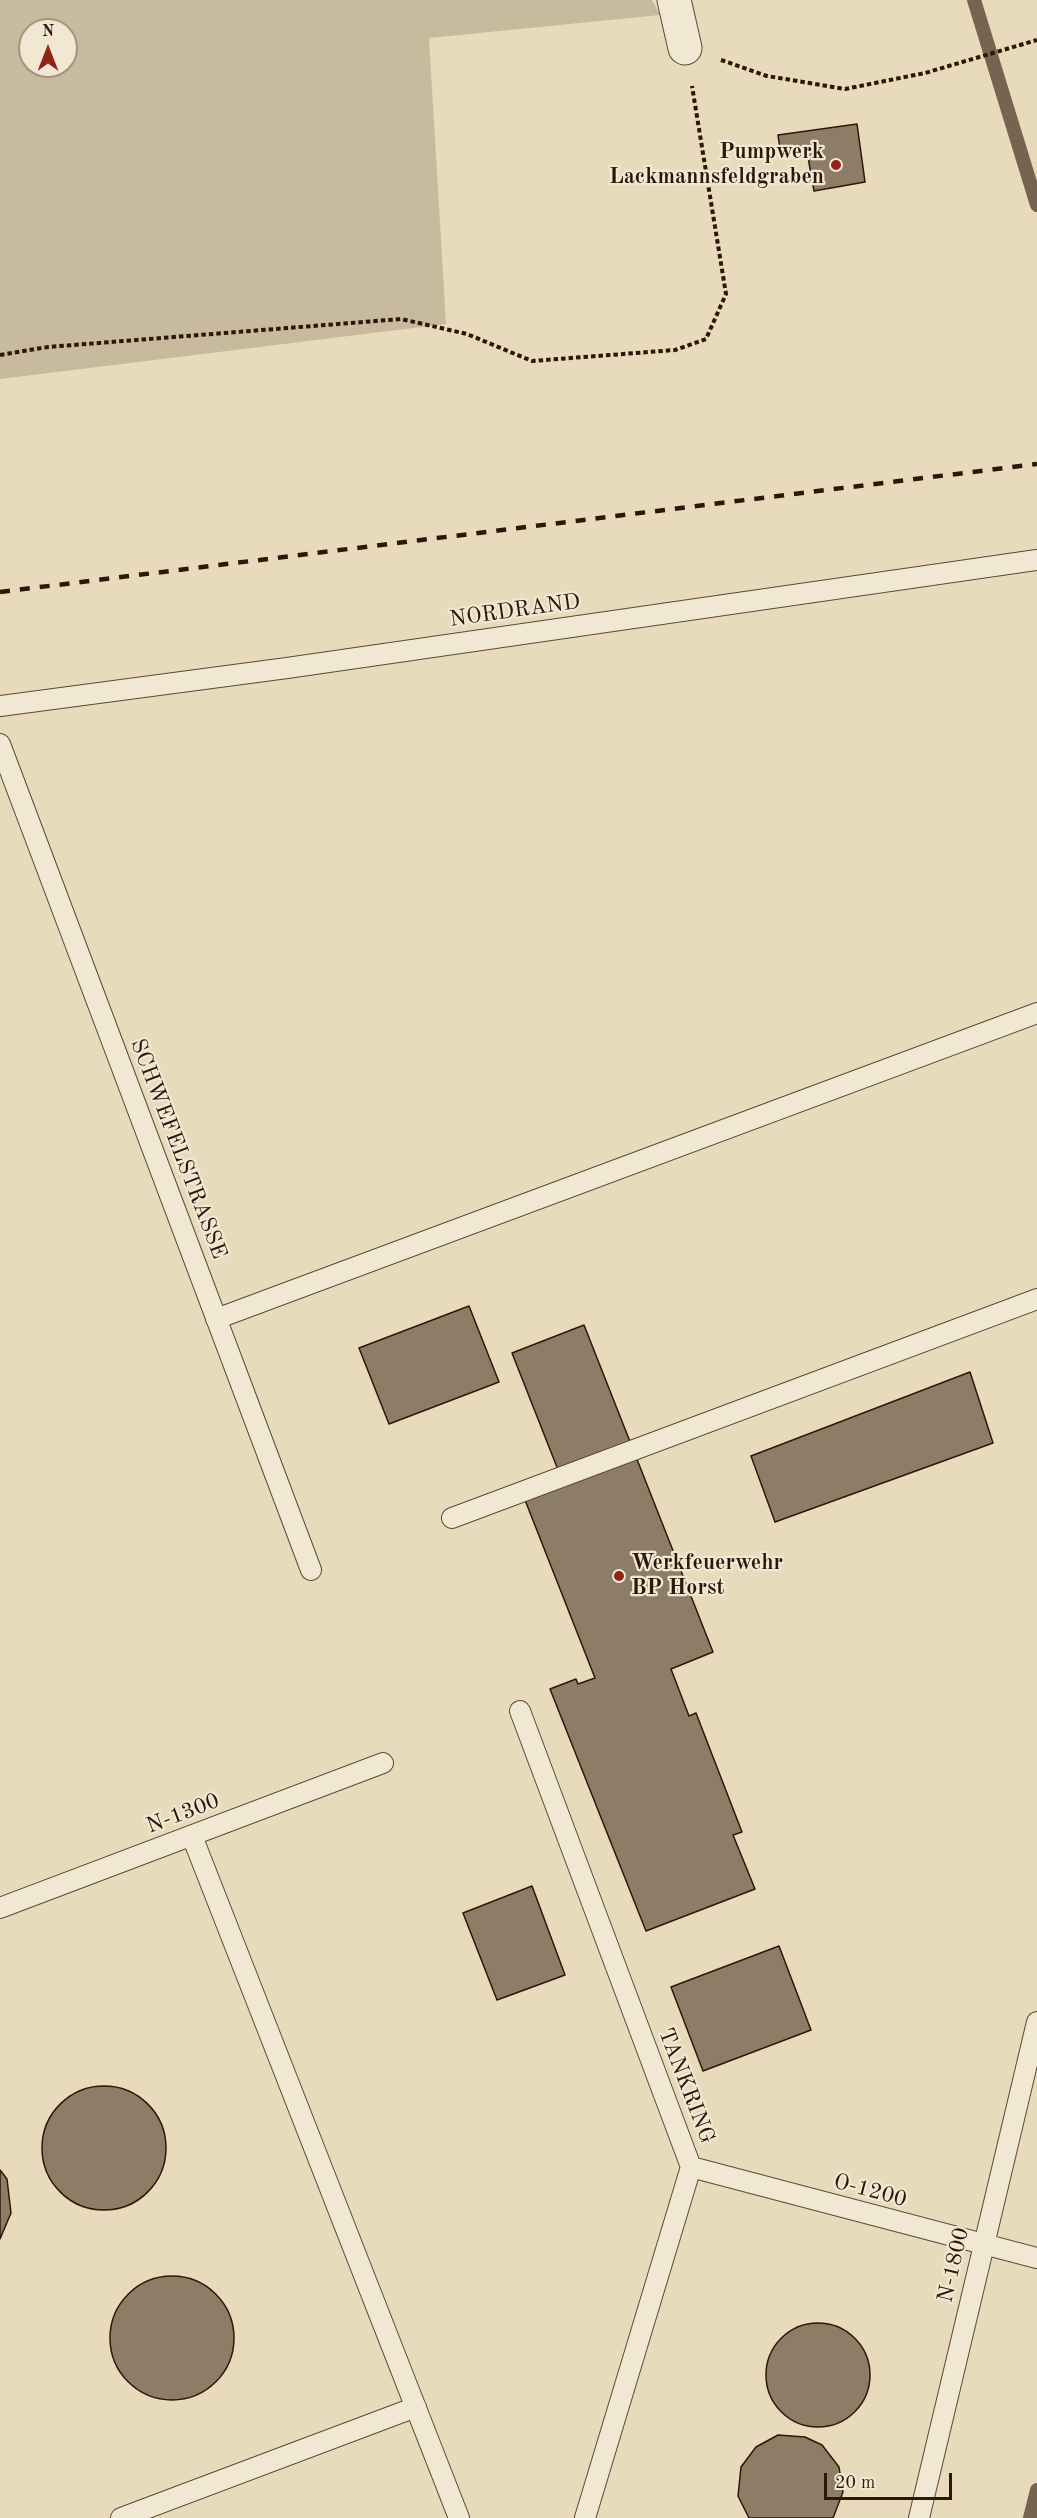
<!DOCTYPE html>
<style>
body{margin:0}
#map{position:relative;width:1037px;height:2518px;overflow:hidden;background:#e8dbbb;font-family:"Old Standard TT",serif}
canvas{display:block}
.north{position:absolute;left:18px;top:18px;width:60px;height:60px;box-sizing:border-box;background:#f0e8d3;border:2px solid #a29483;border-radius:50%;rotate:0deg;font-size:16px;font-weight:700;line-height:24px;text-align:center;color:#2d170a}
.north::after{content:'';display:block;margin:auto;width:21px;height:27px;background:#8f2418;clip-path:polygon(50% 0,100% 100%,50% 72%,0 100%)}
.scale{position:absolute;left:824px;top:2473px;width:128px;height:27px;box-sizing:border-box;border:3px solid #2d170a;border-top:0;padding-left:8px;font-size:18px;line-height:21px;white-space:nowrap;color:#2d170a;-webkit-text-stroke:4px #f0e8d3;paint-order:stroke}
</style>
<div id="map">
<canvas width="1037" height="2518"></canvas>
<div class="north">N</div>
<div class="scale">20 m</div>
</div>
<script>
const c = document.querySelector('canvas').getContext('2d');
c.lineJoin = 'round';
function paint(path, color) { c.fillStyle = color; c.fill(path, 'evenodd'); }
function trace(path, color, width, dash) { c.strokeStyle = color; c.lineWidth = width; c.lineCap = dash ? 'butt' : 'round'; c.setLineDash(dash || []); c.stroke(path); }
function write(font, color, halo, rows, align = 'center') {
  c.font = font + ' "Old Standard TT",serif'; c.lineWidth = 4.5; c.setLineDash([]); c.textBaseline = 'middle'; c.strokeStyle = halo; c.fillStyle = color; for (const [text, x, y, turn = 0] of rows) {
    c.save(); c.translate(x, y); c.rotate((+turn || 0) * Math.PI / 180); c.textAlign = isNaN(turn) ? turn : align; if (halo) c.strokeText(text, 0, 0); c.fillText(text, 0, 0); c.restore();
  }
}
paint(new Path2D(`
 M0,0h652l8,15 -231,23 17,286 -446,55zM30,30h36v36h-36z`), '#c8ba9d');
trace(new Path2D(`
 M974,0l63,205
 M1030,2518l7,-28`), '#776450', 14);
const building = new Path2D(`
 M857,124l8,58 -51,9 -8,-45 -26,3 -2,-14z
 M469,1306l30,76 -110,42 -30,-76z
 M584,1325l129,327 -42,17 18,47 7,-3 46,119 -9,3 22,54 -109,42 -96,-242 26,-10 2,5 17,-6 -70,-178 39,-15 -52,-132z
 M970,1372l23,71 -218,79 -24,-66z
 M532,1886l33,89 -68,25 -34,-87z
 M779,1946l32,84 -108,41 -32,-84z
 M42 2148a62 62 0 1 1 124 0a62 62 0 1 1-124 0Z
 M0,2170l7,9 4,34 -11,26z
 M110 2338a62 62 0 1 1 124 0a62 62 0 1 1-124 0Z
 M766 2375a52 52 0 1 1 104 0a52 52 0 1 1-104 0Z
 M778,2435l27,2 17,8 17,22 4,25 -10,26h-84l-11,-22 3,-29 15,-20z`);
paint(building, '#8e7d66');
trace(building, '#2d170a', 1.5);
const service = new Path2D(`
 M0,706l287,-38 750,-108
 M0,744l311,826
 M216,1319l821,-306
 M452,1518l585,-219
 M520,1711l171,456 -106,351
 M192,1836l267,682
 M0,1908l383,-145
 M691,2167l346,91
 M121,2518l295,-111
 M919,2518l118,-496`);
const minor = new Path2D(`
 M674,0l11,48`);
trace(service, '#5c4836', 22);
trace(minor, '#5c4836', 35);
trace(new Path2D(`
 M721,60l46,16 78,13 80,-16 112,-33
 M0,355l48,-8 353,-28 66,15 65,27 143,-11 31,-11 20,-45 -34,-208`), '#2d170a', 4, [4.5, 3]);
trace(service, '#f0e8d3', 20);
trace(minor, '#f0e8d3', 33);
trace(new Path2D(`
 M0,592l1037,-128`), '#2d170a', 4.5, [10, 10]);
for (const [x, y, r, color] of [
 [836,165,6,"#8f2418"],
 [619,1576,6,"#8f2418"]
]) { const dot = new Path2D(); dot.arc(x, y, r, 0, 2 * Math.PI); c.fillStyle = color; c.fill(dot); trace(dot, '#f0e8d3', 2); }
write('bold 22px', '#2d170a', '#f0e8d3', [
 ["Pumpwerk",824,152],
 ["Lackmannsfeldgraben",824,177],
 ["Werkfeuerwehr",631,1563,"left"],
 ["BP Horst",631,1588,"left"]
], 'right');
write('22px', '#2d170a', '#f0e8d3', [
 ["NORDRAND",515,611,-8],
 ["SCHWEFELSTRASSE",178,1149,69],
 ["N-1300",183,1814,-21],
 ["TANKRING",686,2086,69],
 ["O-1200",870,2191,15],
 ["N-1800",954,2265,-77]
]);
</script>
